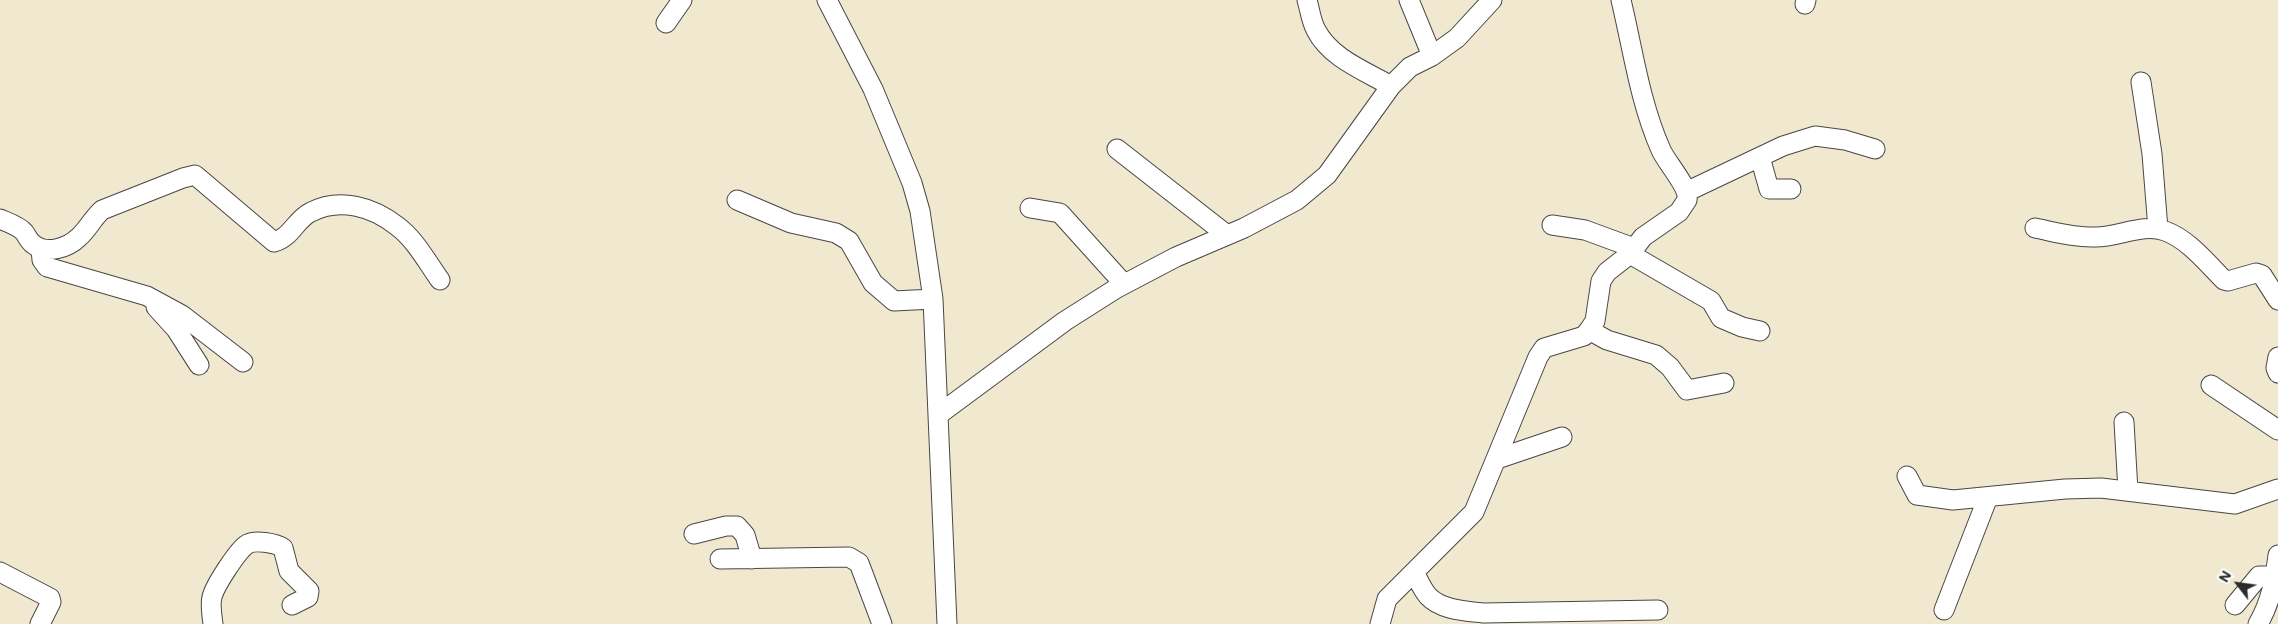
<!DOCTYPE html>
<style>
body{margin:0}
#map{position:relative;width:2278px;height:624px;overflow:hidden;background:#f1e8d0;font-family:Mali,sans-serif}
canvas{display:block}
.north{position:absolute;left:2213px;top:559px;width:50px;height:50px;-webkit-text-stroke:4px #fff;paint-order:stroke;rotate:300deg;font-size:14px;font-weight:700;line-height:20px;text-align:center;color:#2b2b2b}
.north::after{content:'';display:block;margin:auto;width:18px;height:22px;background:#2b2b2b;clip-path:polygon(50% 0,100% 100%,50% 72%,0 100%)}
</style>
<div id="map">
<canvas width="2278" height="624"></canvas>
<div class="north">N</div>
</div>
<script>
const c = document.querySelector('canvas').getContext('2d');
c.lineJoin = 'round';
function trace(path, color, width, dash) { c.strokeStyle = color; c.lineWidth = width; c.lineCap = dash ? 'butt' : 'round'; c.setLineDash(dash || []); c.stroke(path); }
const minor = new Path2D(`
 M827,0l46,89 39,94 8,28 13,88 14,325
 M1307,0c3,10 4,21 9,30 14,28 49,41 75,56
 M1409,0l23,56
 M1805,4l1,-4
 M666,23l16,-23
 M2141,82l11,72 6,75
 M1117,149l110,86
 M1760,157l9,32h22
 M1686,192l97,-46 32,-10 30,4 30,9
 M737,200l54,23 45,10 13,8 24,42 21,18 39,-2
 M1030,208l30,5 64,71
 M0,219c7,3 19,7 24,13 3,4 5,9 9,12 13,11 35,4 46,-7 9,-8 14,-19 23,-27l81,-32 12,-3 79,67c17,-4 22,-23 37,-30 29,-15 62,-5 86,14 18,13 30,36 43,54
 M1552,225l33,5 49,18
 M2035,228c20,4 41,10 61,9 23,0 47,-14 69,-6 23,8 42,32 59,49l4,1 28,-8 6,2 16,25
 M41,249l1,11 5,7 100,29 35,19 61,47
 M1630,254l81,47 10,17 21,9 18,4
 M156,307l20,22 23,36
 M1589,330l18,10 49,15 14,12 17,23 37,-7
 M2278,357l-2,11 2,5
 M2211,385l67,45
 M938,415l127,-94 52,-33 59,-31 68,-29 53,-28 30,-25 64,-89 19,-19 22,-11 25,-18 35,-38
 M2124,422l4,69
 M1497,459l65,-22
 M1907,476l10,19 36,5 112,-11 36,-1 134,16 43,-15
 M694,534l32,-8h11l8,9 7,24
 M720,559l129,-2 10,6 23,61
 M0,572l50,26 1,4 -11,22
 M1414,572c4,7 8,17 14,24 13,14 37,15 55,17l175,-3
 M2235,605l24,-29h17
 M1944,610l44,-113
 M213,624c-1,-8 -3,-20 -1,-27 3,-12 25,-45 34,-52 8,-6 30,-2 37,3l6,23 20,20 -1,6 -16,8
 M1380,624l7,-25 87,-87 64,-155 6,-9 40,-12 5,-6 6,-9 6,-40 6,-9 23,-18 13,-17 36,-25 8,-12c3,-12 -21,-38 -26,-50 -21,-47 -28,-100 -40,-150
 M2258,624c13,-22 17,-45 20,-69`);
trace(minor, '#494744', 21);
trace(minor, '#fff', 19);
</script>
